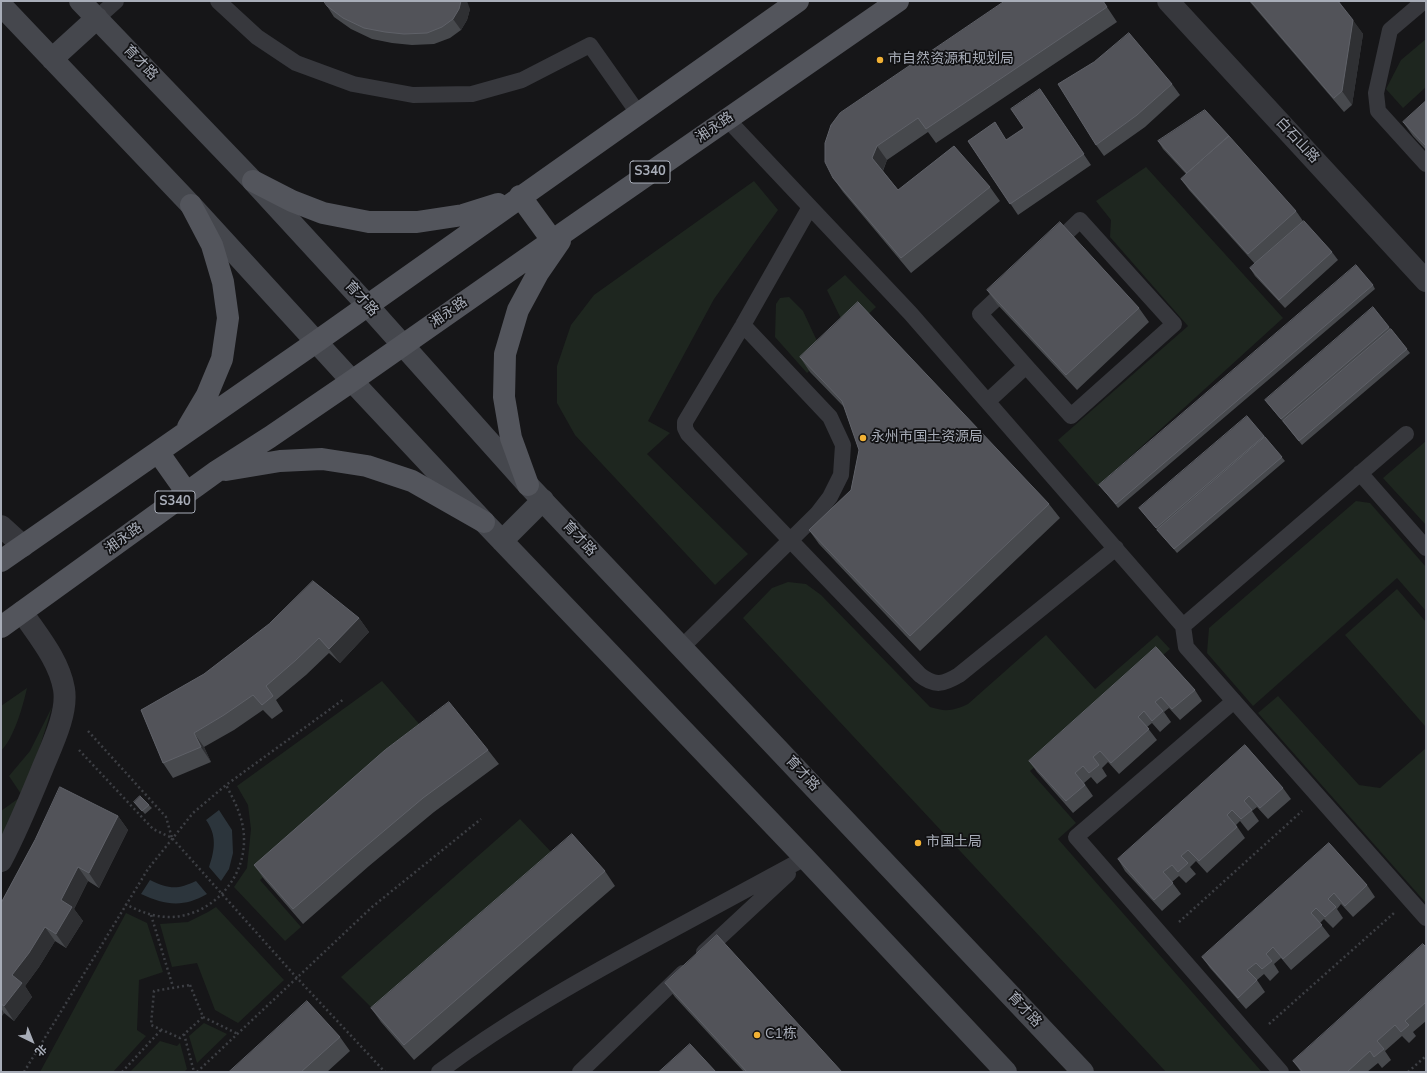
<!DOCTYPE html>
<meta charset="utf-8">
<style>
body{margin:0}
#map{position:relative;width:1427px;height:1073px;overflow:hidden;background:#161618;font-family:"Nunito Sans","Noto Sans SC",sans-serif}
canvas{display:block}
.frame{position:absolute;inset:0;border:2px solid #a8adb8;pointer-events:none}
.north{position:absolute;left:12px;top:1021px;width:40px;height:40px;-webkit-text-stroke:3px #111113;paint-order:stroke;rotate:137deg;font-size:11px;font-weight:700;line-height:16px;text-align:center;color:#a8adb8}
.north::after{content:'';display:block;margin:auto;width:14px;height:18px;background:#a8adb8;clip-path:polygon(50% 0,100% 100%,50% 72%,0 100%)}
</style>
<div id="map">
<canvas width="1427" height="1073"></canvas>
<div class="frame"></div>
<div class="north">北</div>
</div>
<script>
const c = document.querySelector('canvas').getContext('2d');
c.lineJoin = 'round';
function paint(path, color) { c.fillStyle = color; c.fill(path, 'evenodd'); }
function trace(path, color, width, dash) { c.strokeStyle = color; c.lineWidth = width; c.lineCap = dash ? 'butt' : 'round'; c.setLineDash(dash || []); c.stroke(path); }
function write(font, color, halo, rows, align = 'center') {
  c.font = font + ' "Nunito Sans","Noto Sans SC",sans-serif'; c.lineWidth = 3.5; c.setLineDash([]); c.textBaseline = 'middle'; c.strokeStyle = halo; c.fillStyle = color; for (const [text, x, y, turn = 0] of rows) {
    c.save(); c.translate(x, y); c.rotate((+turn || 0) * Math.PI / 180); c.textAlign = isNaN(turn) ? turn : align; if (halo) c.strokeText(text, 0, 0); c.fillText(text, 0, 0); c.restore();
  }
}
paint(new Path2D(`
 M1426,39v48l-23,21 -17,-19 15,-29z
 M1146,167l137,151 -185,168 -40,-46 130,-114 -78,-89 1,-17 -15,-19z
 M754,181l24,29 -64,89 -66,122 22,12 -23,21 101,100 -33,31 -140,-150 -18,-32v-37l14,-41 23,-30z
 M845,275l31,32 -28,26 -21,-43z
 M789,297l14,14 21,45 -17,17 -32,-36 1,-33 4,-6z
 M1426,441v84l-43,-47z
 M1356,501l14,2 56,64v44l-29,-33 -144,128 -46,-53 2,-25z
 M788,582l18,2 15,11 109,112c16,5 23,4 38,-3l78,-69 49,54 62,-54 13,14 -140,122 46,52 -18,16 204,233h-96l-423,-454 29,-30z
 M1397,589l29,33v102l-1,2 -80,-91z
 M382,681l45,52 -167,147 41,47 -16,14 -51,-54 13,-19 4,-39 -3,-24 -11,-19z
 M27,688c-4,18 -13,50 -26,63v-45z
 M1278,696l81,89 21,3 46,-40v155l-168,-190z
 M52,707c-13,45 -29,92 -51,134v-30l18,-13 2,-4 -12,-18 21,-25z
 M520,819l34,36 -178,157 -35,-35z
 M216,907l68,73 -46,43 -23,-13 -18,-47 -25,4 -12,-43 28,-2 20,-10z
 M126,913l21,10 16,49 -24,8 -2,50 9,6 -33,36h-73z
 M204,1023l23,11 -30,29 -8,-27z
 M160,1041l17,5 3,-3 7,26 -3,3h-54z`), '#1e261f');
paint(new Path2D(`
 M219,810l13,20 1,23 -4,16 -8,12 -12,-14c6,-17 8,-32 -3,-47z
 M150,880c19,9 27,10 46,1l11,13c-24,14 -42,11 -66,0z`), '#2c353c');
trace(new Path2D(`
 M88,731l78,86 6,21
 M79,750l74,79 19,9 125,140 88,94
 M125,904c14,7 28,13 44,13 41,0 76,-37 75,-78 0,-20 -9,-37 -18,-54
 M151,915l22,72
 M1179,922l123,-111
 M190,985l13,32 -23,21 -29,-13 3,-34z
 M203,1017l35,17
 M1269,1024l125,-111
 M184,1034l10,38
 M24,1072l124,-203 45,-56 33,-28 118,-86
 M122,1072l39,-42
 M197,1072l175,-165 109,-88
 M1408,1072l18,-16`), '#3d3f44', 2.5, [2, 3]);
trace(new Path2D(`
 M218,1l39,36 39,26 57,21 60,11 59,-1 50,-14 68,-35 48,68
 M1424,1l-34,29 -14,63 2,18 48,53
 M97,18l19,-17
 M727,119l184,195 272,312 3,21 240,271
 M810,207l-67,118 -58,97v6l3,6 232,241c15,12 24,9 39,0l157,-127
 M1010,286l-30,28 46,52
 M988,401l38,-35 45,50 103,-92 -94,-104 -27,26
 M1360,473l66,75
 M1183,626l223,-192
 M682,647l135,-133 13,-17 11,-22 2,-30 -13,-28 -87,-92
 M1234,701l-158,136 205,235
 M704,952l84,-78
 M439,1072c65,-49 137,-90 209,-129 52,-28 105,-57 157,-85
 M580,1072l103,-99`), '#37383d', 16);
trace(new Path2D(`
 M1168,1l258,280
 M1,526l22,20
 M1,861c16,-30 29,-62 42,-94 9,-22 25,-54 21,-78 -5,-29 -26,-53 -42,-77`), '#37383d', 22);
trace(new Path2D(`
 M80,1l173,180 114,124 161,180 555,587
 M1,5l190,200 161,176 132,141 321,336 201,214
 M52,59l45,-41
 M502,541l41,-41`), '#45474d', 22);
trace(new Path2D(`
 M253,181l39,20 31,12 46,9h48l46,-7 35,-11
 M520,196l32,44
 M188,427l19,-32 15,-36 6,-41 -5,-36 -11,-37 -21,-40
 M158,452l29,41
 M226,470l54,-9 42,-2 45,7 45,15 72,41
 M528,485l-17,-47 -7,-41 1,-43 13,-44 20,-37 22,-32
 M1,561l315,-219 482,-341
 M1,627l216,-156 53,-34 82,-56 217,-152 329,-228`), '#53555c', 22);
paint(new Path2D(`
 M1103,1l14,21 -181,121 -8,-11 -41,28 -4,11 15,19 92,-3 10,14 -89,72 -68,-81 -10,-14 -2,-53z
 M1249,1h89l25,33 -11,71 -8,7z
 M327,6l143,3 -3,11 -6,10 -11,8 -16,6 -22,1 -20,-2 -20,-4 -21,-10 -17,-12z
 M1172,84l8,11 -35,32 -41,29 -8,-11z
 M1040,89l51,76 -73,50 -50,-74 39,-1 17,-12z
 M1426,101v49l-13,-14 -10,-14z
 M1158,141l138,70 7,10 29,31 6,8 -53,48 -30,-32 -5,-8 5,-4 -66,-74 -8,-11 5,-5 -23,-25z
 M1373,285l2,4 -257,219 -16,-20 -3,-3z
 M987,290l152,18 10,14 -72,68 -80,-86z
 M1389,327l21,26 -108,92 -37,-45z
 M800,357l249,147 11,14 -140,133 -101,-107 -10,-14 42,-40 8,-40 -15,-43 -34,-35z
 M1264,436l21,25 -108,92 -38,-45z
 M359,618l10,14 -29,31 -11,-10 -23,22 -30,25 7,11 -11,8 -9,-9 -29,20 -30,17 7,15 -38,16 -10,-15 -22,-53z
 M1156,647l39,43 7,11 -22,19 -11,-12 -5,4 7,10 -11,10 -8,-9 -5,4 10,13 -38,34 -11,-12 -6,6 5,8 -10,8 -6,-7 -7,6 9,13 -20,17 -36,-41 -8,-11z
 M1245,745l38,43 8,11 -23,20 -11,-12 -5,4 7,10 -11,10 -8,-10 -4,4 9,13 -38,35 -11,-12 -6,6 6,7 -10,9 -7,-7 -7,6 9,12 -19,17 -37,-40 -7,-12z
 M488,750l11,14 -65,48 -65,54 -66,58 -39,-45 -10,-14z
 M134,802l15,3 3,3 -7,6z
 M118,816l10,14 -29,58 -11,-7 -14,28 9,12 -17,27 -11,-7 -16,26 -14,19 7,11 -18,24 -10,-8 -3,4v-114l34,-63z
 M1329,843l38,42 8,12 -22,20 -12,-13 -4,5 6,9 -10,10 -9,-9 -4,4 10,13 -39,34 -10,-12 -7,6 5,8 -9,9 -6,-7 -7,6 8,12 -19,17 -36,-41 -8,-11z
 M605,871l10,15 -201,174 -33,-38 -10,-14z
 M1426,947v74l-13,11 3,4 -7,7 -7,-7 -17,15 6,9 -9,8 -4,-5 -11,9h-66l-8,-11z
 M665,983l177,89h-98l-69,-75z
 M340,1037l10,14 -23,21h-98z`), '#47494d');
paint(new Path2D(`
 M461,1h6l3,8 -3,11 -6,10 -8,-11z
 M1353,20l10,14 -11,71 -10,-14z
 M877,146l10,14 -5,12 -10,-14z
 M359,618l10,14 -29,31 -11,-14z
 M194,733l10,14 7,15 -10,-15z
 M118,816l10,14 -29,58 -10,-15z
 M78,867l10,14 -14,28 9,12 -17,27 -10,-14 5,-34z
 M45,927l10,14 -16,26 -14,19 7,11 -18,24 -10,-15 8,-31z
 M1,1008l3,5 -3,4z`), '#2f3033');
const building = new Path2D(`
 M324,1h137l-2,8 -6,10 -11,8 -15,6 -23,1 -19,-2 -21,-4 -21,-10 -16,-12z
 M1005,1h98l4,6 -181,122 -8,-11 -41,28 -5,12 26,32 56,-44 36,41 -89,71 -68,-80 -8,-16v-19l6,-18 9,-12z
 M1251,1h87l15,19 -11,71 -8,7z
 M1129,33l43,51 -35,31 -41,30 -38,-61 36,-22z
 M1040,89l44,65 -74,50 -42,-63 27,-19 11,18 18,-12 -13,-19z
 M1426,101v45l-23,-24z
 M1205,110l24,26 -42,37 -29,-32z
 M1229,136l67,75 -48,43 -67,-75z
 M1304,221l28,31 -53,48 -29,-32z
 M1060,222l79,86 -73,67 -79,-85z
 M1356,265l17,20 -257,219 -17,-19z
 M858,302l191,202 -139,132 -101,-106 42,-40 8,-40 -17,-49 -42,-44z
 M1373,307l16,20 -108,92 -16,-19z
 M1391,329l16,20 -108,92 -16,-20z
 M1247,416l17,20 -108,92 -17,-20z
 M1265,437l17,20 -108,92 -17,-19z
 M313,581l46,37 -30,31 -10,-11 -23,22 -30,26 7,10 -11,9 -9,-10 -29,20 -30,18 7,14 -38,16 -22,-53 63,-36 65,-50z
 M1156,647l39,43 -23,19 -11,-12 -6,5 8,9 -11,10 -8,-10 -6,6 11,12 -38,34 -11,-12 -7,6 6,8 -10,8 -6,-7 -8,7 10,12 -19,16 -37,-40z
 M449,702l39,48 -65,48 -64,54 -66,57 -39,-44 131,-115z
 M1245,745l38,43 -23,20 -11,-12 -5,5 8,9 -11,9 -9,-9 -5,5 10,12 -38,34 -11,-11 -7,6 7,7 -10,9 -6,-7 -9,7 10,11 -19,17 -36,-41z
 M60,787l58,29 -29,57 -11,-6 -17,33 11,7 -16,27 -11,-7 -16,26 -17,22 10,8 -18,23 -3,-2v-101l34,-63z
 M140,796l9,9 -7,6 -8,-9z
 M572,834l33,37 -201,174 -33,-37z
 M1329,843l38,42 -22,21 -11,-13 -6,6 8,8 -11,10 -9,-9 -5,5 11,12 -39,34 -10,-12 -7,7 6,7 -10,8 -6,-6 -9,7 10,10 -19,18 -36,-41z
 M717,935l125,137h-95l-82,-89z
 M1423,944l3,3v55l-21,19 4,4 -8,7 -6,-7 -18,16 7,8 -10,8 -4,-6 -23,21h-44l-10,-11z
 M307,1001l33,36 -39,35h-72z
 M690,1044l26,28h-57z`);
paint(building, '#525359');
trace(building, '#5f6168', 1);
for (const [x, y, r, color] of [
 [880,60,4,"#f2b134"],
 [863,438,4,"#f2b134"],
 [918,843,4,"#f2b134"],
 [757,1035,4,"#f2b134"]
]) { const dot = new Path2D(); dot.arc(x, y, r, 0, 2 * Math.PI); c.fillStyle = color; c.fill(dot); trace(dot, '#111113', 1.5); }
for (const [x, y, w] of [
 [650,172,40],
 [175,502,40]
]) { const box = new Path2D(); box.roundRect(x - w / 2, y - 11, w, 22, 3); c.fillStyle = '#111113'; c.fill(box); trace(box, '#a8adb8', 1); }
write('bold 13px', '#a8adb8', null, [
 ["S340",650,172],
 ["S340",175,502]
]);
write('14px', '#a8adb8', '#111113', [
 ["市自然资源和规划局",888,60],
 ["永州市国土资源局",871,438],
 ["市国土局",926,843],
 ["C1栋",765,1035]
], 'left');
write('14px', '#a8adb8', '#111113', [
 ["育才路",140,63,46],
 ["湘永路",715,128,-35],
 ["白石山路",1297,141,47],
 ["育才路",361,299,48],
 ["湘永路",449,313,-35],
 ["湘永路",124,539,-36],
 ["育才路",579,539,47],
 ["育才路",802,774,47],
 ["育才路",1024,1010,47]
]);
</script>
